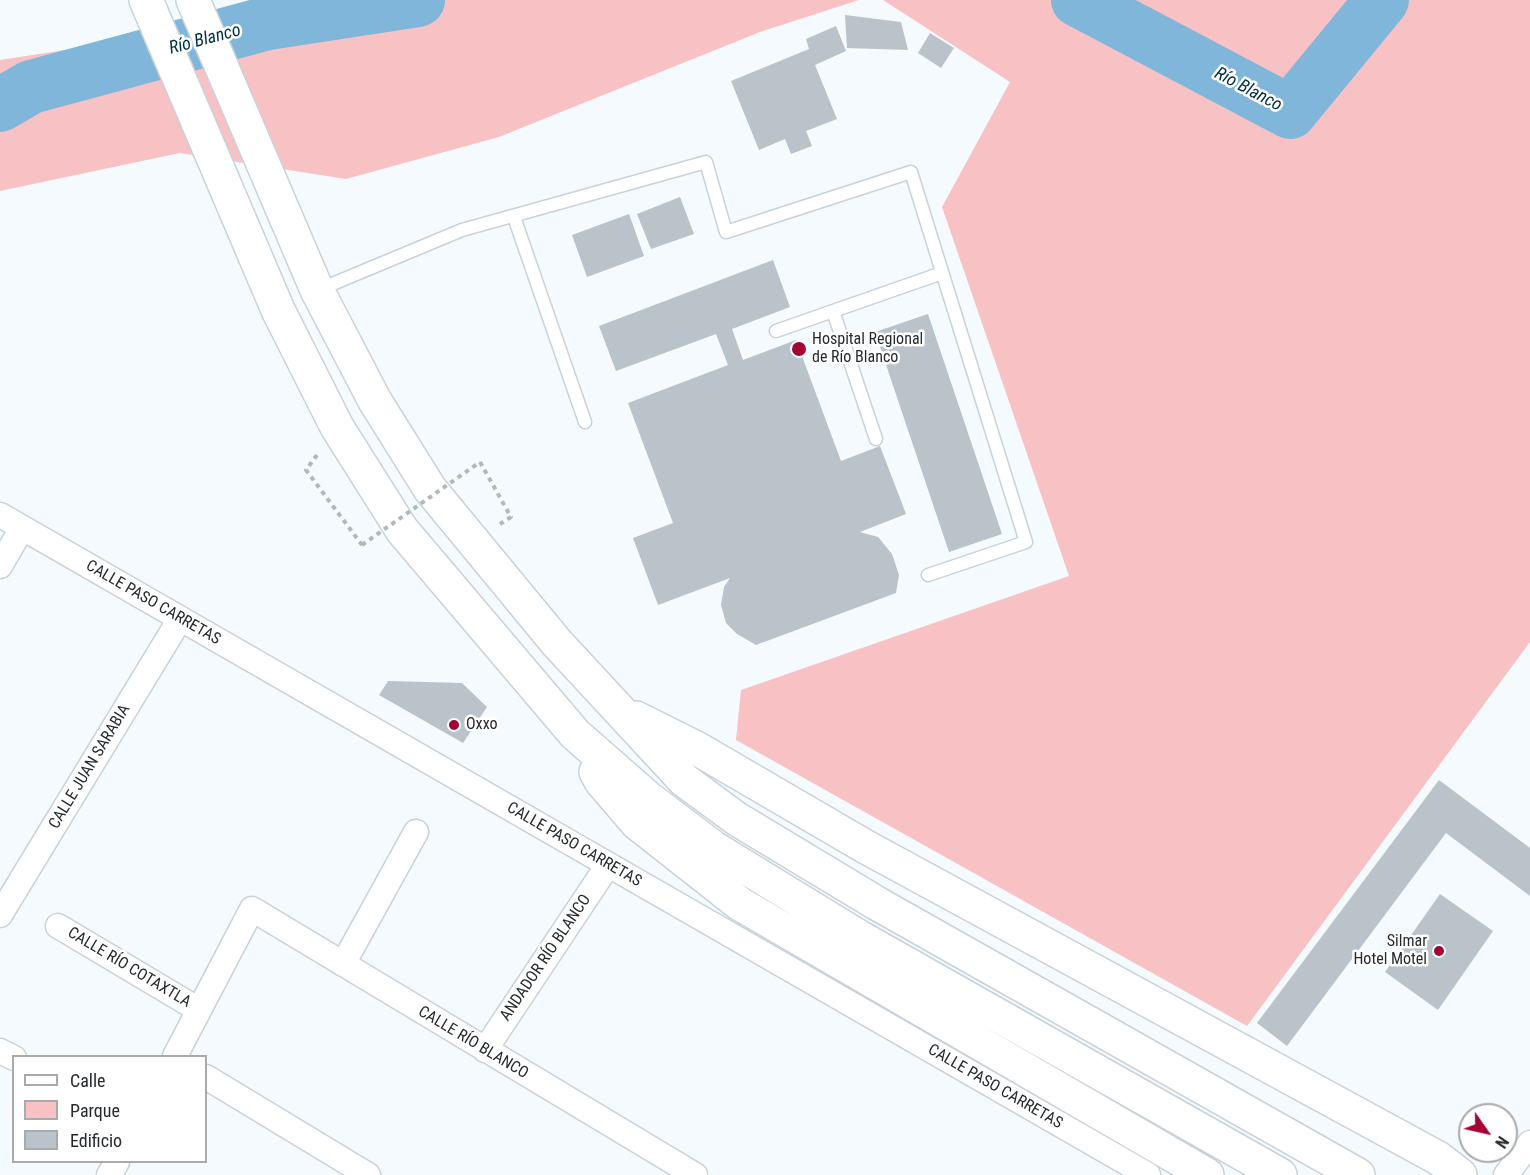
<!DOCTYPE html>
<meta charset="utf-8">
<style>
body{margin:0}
#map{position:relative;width:1530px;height:1175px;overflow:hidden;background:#f4fafe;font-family:"Roboto Condensed",sans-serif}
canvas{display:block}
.legend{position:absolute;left:12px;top:1055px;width:195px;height:108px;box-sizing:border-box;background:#fff;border:2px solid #a8aaab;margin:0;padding:8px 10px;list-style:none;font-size:18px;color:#262a2c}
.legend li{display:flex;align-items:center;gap:12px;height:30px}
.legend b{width:30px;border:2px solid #a8aaab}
.north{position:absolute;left:1458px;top:1103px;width:60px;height:60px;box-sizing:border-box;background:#fff;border:2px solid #a8aaab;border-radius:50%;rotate:124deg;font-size:16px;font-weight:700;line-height:24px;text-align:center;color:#262a2c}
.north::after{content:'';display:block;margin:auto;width:21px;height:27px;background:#a30432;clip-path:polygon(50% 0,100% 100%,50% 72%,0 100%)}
</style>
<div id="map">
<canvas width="1530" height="1175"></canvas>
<ul class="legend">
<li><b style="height:8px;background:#fff"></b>Calle</li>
<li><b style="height:16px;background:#f8c2c4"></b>Parque</li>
<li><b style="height:16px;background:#bac3ca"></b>Edificio</li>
</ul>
<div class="north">N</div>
</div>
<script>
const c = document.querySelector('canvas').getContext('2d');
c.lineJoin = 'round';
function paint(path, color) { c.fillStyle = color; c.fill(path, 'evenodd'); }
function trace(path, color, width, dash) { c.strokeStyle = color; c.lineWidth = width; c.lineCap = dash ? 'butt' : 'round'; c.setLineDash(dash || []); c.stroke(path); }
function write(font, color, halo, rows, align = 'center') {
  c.font = font + ' "Roboto Condensed",sans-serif'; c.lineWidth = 5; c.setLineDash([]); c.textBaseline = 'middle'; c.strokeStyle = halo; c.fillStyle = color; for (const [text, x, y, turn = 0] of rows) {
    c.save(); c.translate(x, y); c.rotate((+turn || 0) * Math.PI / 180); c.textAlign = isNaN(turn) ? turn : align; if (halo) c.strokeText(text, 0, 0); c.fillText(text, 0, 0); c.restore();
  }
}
paint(new Path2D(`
 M255,0h604l-99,32 -261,105 -153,42 -166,-26 -180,38v-131l104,-16z
 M883,0h647v642l-283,384 -511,-286 5,-50 328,-114 -127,-369 68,-125z`), '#f8c2c4');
trace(new Path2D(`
 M1078,0l212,112 92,-112
 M0,105l31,-18 237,-64 150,-23`), '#81b6db', 54);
paint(new Path2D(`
 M845,15l56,7 7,28 -61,-2z
 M836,26l10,25 -31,14 22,54 -31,12 6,15 -21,8 -6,-15 -26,11 -28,-69 78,-32 -3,-10z
 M930,33l24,15 -13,20 -23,-15z
 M680,197l14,37 -43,15 -14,-35z
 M629,214l15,42 -57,21 -15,-42z
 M773,260l17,47 -58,22 11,31 53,-20 45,121 39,-15 26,68 -46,18 18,5 14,17 7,21 -3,18 -140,52 -19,-11 -11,-11 -5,-18 3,-18 6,-9 -72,27 -25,-67 40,-15 -45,-120 100,-38 -12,-31 -100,37 -17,-45z
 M928,314l74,220 -53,18 -74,-220z
 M388,681l74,2 25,24 -24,36 -84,-48z
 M1439,780l91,68v48l-84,-63 -159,213 -30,-23z
 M1440,894l53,37 -55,79 -53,-38z`), '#bac3ca');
const lane = new Path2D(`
 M514,217l71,205
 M318,290l144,-60 244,-68 20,70 185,-60 115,370 -98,33
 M833,311l43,128
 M776,331l166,-58`);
const street = new Path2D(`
 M0,515l1148,660
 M0,566l22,-38
 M0,915l180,-296
 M58,926l141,84
 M343,964l73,-132
 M485,1050l123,-185
 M0,1051l14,7
 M175,1056l77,-147 443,266
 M206,1077l162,98
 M109,1175l8,-13
 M1506,1175l24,-32`);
const secondary = new Path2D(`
 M146,0l132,310 59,117 65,103 173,204 73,64 66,50 147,90 419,237
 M193,0l124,290 58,111 55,88 127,154 127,137 53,39 141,85 480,271
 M636,718l62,31 168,98 572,311 22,17
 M596,772l5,9 36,42 103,81 467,271`);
trace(lane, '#c9d2d9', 15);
trace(street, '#c9d2d9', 27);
trace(secondary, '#c9d2d9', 36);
trace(new Path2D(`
 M317,455l-11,15 56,75
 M480,462l31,55 -11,7`), '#b3b8bb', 4, [4.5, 4.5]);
trace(lane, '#fff', 12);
trace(street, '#fff', 24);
trace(secondary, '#fff', 33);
trace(new Path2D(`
 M362,545l118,-83`), '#b3b8bb', 4, [4.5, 4.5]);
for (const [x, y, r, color] of [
 [799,349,8,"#a30432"],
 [454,725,6,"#a30432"],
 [1439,951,6,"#a30432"]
]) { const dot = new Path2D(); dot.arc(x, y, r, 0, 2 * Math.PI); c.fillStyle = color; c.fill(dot); trace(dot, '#fff', 2); }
write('16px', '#262a2c', '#fff', [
 ["Hospital Regional",812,340],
 ["de Río Blanco",812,358],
 ["Oxxo",466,725],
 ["Silmar",1427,942,"right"],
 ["Hotel Motel",1427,960,"right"]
], 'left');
write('16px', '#262a2c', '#fff', [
 ["CALLE PASO CARRETAS",153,603,30],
 ["CALLE JUAN SARABIA",90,767,-59],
 ["CALLE PASO CARRETAS",574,845,30],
 ["ANDADOR RÍO BLANCO",546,958,-56],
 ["CALLE RÍO COTAXTLA",129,968,31],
 ["CALLE RÍO BLANCO",473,1043,31],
 ["CALLE PASO CARRETAS",995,1087,30]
]);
write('italic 18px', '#012f47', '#fff', [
 ["Río Blanco",205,40,-15],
 ["Río Blanco",1248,90,28]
]);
</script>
